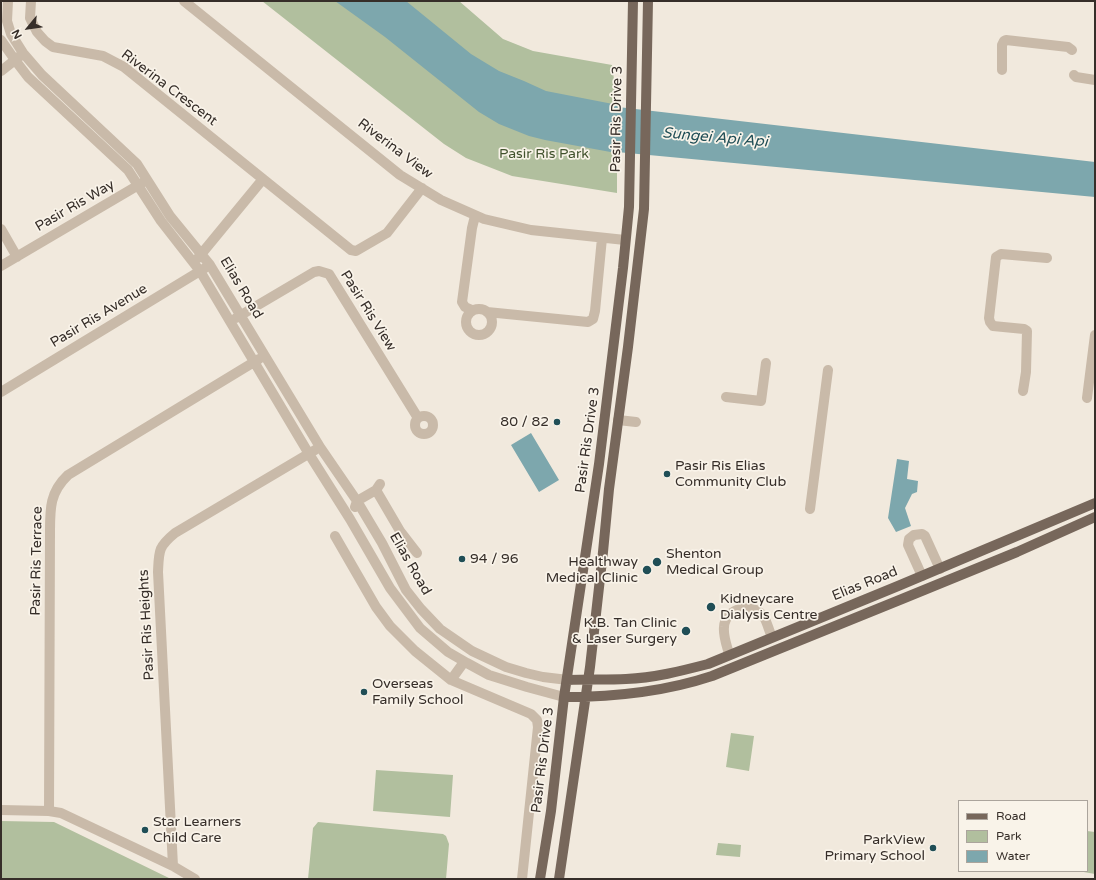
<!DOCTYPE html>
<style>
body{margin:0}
#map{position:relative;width:1096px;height:880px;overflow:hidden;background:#f1e9dd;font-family:"Varela Round",sans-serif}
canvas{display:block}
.frame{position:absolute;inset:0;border:2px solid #362e29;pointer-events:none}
.legend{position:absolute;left:958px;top:800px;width:130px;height:72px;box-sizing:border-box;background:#f9f3e9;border:1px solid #aba49c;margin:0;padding:5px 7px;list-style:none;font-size:12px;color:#362e29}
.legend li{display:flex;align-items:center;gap:8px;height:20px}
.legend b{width:20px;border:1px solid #aba49c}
.north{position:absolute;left:8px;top:8px;width:40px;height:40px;-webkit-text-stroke:3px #f9f3e9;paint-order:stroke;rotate:241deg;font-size:11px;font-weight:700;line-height:16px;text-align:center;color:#362e29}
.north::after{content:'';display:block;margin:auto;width:14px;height:18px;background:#362e29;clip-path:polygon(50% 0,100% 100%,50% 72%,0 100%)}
</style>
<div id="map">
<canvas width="1096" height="880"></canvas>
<div class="frame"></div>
<ul class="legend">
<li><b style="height:5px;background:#77675b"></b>Road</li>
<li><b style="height:11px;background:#b1bf9e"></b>Park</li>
<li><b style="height:11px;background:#7da7ad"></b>Water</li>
</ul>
<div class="north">N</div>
</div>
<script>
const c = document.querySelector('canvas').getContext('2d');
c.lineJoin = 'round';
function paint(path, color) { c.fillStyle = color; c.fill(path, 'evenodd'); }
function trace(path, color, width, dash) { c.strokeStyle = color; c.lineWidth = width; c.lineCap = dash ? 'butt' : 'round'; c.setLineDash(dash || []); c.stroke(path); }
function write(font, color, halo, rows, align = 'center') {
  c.font = font + ' "Varela Round",sans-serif'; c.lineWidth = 3.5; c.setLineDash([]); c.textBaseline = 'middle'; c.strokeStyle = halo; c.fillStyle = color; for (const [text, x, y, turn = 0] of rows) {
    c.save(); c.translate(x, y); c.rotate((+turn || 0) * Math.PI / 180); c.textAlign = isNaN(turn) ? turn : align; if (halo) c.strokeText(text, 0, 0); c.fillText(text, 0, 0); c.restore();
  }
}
paint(new Path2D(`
 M262,1h81l274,150v42l-105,-17 -46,-18 -22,-14z
 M394,1h65l44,38 30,12 79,14 6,43 -116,-24z
 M731,733l23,3 -5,35 -23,-4z
 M376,770l77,5 -3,42 -77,-6z
 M1,821l53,1 117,57h-170z
 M318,822l125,12 3,2 3,8 -3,35h-138l5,-51z
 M1087,831l8,1v42l-17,-3h9z
 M718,843l23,2 -1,12 -24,-2z`), '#b1bf9e');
paint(new Path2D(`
 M335,1h71l65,53 28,17 25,10 22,10 72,14v2l477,55v35l-478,-45 -1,1 -71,-13 -16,-4 -30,-12 -20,-12 -94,-75z
 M531,433l28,47 -20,12 -28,-47z
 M897,459l12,2 -2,18 11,2 -1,11 -5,2 -7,14 6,18 -15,6 -8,-14z`), '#7da7ad');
trace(new Path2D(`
 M8,1l-1,20 4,13 12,19 19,22 95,89 33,52 40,49 110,182 37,54 25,42 24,47 15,19 19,20 32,22 34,16 20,6 17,4 25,3
 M31,1l-1,17 7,14 8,9 8,6 50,9 21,11 227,183 5,1 31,-18 35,-45
 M184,1l216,174 41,25 43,19 47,11 94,10
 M1,40l14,20 13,17 100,93 33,51 39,50 109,183 41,65 40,69 30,40 28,24 19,11 22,12 38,12 37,10
 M1002,70v-25l2,-4 2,-1 62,7 4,3
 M1,71l19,-15
 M1074,75l2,2 19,3
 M1,229l16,28
 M198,258l65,-79
 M1,266l141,-83
 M466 322a13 13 0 1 1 26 0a13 13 0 1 1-26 0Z
 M472,310l-7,-3 -3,-5 10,-74 3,-12
 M487,312l101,10 5,-3 2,-8 7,-73
 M236,318l78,-46 5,-1 10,3 89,144
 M1023,391l3,-19 1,-41 -3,-2 -31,-3 -3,-4 -1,-4 7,-61 5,-3 46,4
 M1,392l204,-124
 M726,397l35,4 5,-38
 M1087,398l8,-63
 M415 425a9 9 0 1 1 18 0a9 9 0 1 1-18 0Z
 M618,420l18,2
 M376,490l24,41 17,22
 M355,507l2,-6 19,-11 4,-6
 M810,509l18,-139
 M335,536l41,71 14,19 25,25 36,29 80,34 6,6 1,7 -16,152
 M922,576l-14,-31 1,-6 5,-4 8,-1 3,2 15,33
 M729,654c-2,-8 -6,-18 -5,-27 1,-19 29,-26 40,-10 3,5 5,14 8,20
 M451,680l13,-18
 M1,810l48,1 12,2 112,53 22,13
 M49,811l1,-280c0,-23 0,-39 18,-56l191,-116
 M173,866l-15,-294c1,-21 0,-25 17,-39l140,-83`), '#c9baa9', 10);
trace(new Path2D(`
 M568,680c19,-1 39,0 58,-1 28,-1 55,-8 82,-15l190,-78 197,-83
 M564,697c51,0 100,-5 148,-21l190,-77 115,-47 78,-35
 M540,879l11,-68 13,-114 35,-233 24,-196 6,-61 4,-206
 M559,879l31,-212 13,-115 6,-63 19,-142 16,-138 4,-208`), '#77675b', 10);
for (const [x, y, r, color] of [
 [557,422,4,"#204e56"],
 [667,474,4,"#204e56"],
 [462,559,4,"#204e56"],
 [657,562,5,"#204e56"],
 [647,570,5,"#204e56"],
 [711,607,5,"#204e56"],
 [686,631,5,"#204e56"],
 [364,692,4,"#204e56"],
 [145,830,4,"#204e56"],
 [933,848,4,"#204e56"]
]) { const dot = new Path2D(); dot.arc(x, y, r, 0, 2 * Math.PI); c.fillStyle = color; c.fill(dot); trace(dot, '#f9f3e9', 1.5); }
write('14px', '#362e29', '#f9f3e9', [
 ["Riverina Crescent",169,88,37],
 ["Pasir Ris Drive 3",617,119,-89],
 ["Riverina View",395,149,37],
 ["Pasir Ris Way",75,206,-30],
 ["Elias Road",241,288,59],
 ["Pasir Ris View",368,311,58],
 ["Pasir Ris Avenue",99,316,-31],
 ["Pasir Ris Drive 3",588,440,-82],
 ["Pasir Ris Terrace",37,561,-89],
 ["Elias Road",410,564,60],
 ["Elias Road",865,584,-22],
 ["Pasir Ris Heights",147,625,-93],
 ["Pasir Ris Drive 3",543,760,-83]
]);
write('14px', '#42532e', '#f9f3e9', [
 ["Pasir Ris Park",544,154]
]);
write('14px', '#362e29', '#f9f3e9', [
 ["80 / 82",549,422,"right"],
 ["Pasir Ris Elias",675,466],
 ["Community Club",675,482],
 ["Shenton",666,554],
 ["Medical Group",666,570],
 ["94 / 96",470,559],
 ["Healthway",638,562,"right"],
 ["Medical Clinic",638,578,"right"],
 ["Kidneycare",720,599],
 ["Dialysis Centre",720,615],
 ["K.B. Tan Clinic",677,623,"right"],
 ["& Laser Surgery",677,639,"right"],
 ["Overseas",372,684],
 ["Family School",372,700],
 ["Star Learners",153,822],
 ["Child Care",153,838],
 ["ParkView",925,840,"right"],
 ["Primary School",925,856,"right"]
], 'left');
write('italic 15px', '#204e56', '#f9f3e9', [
 ["Sungei Api Api",715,138,5]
]);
</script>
